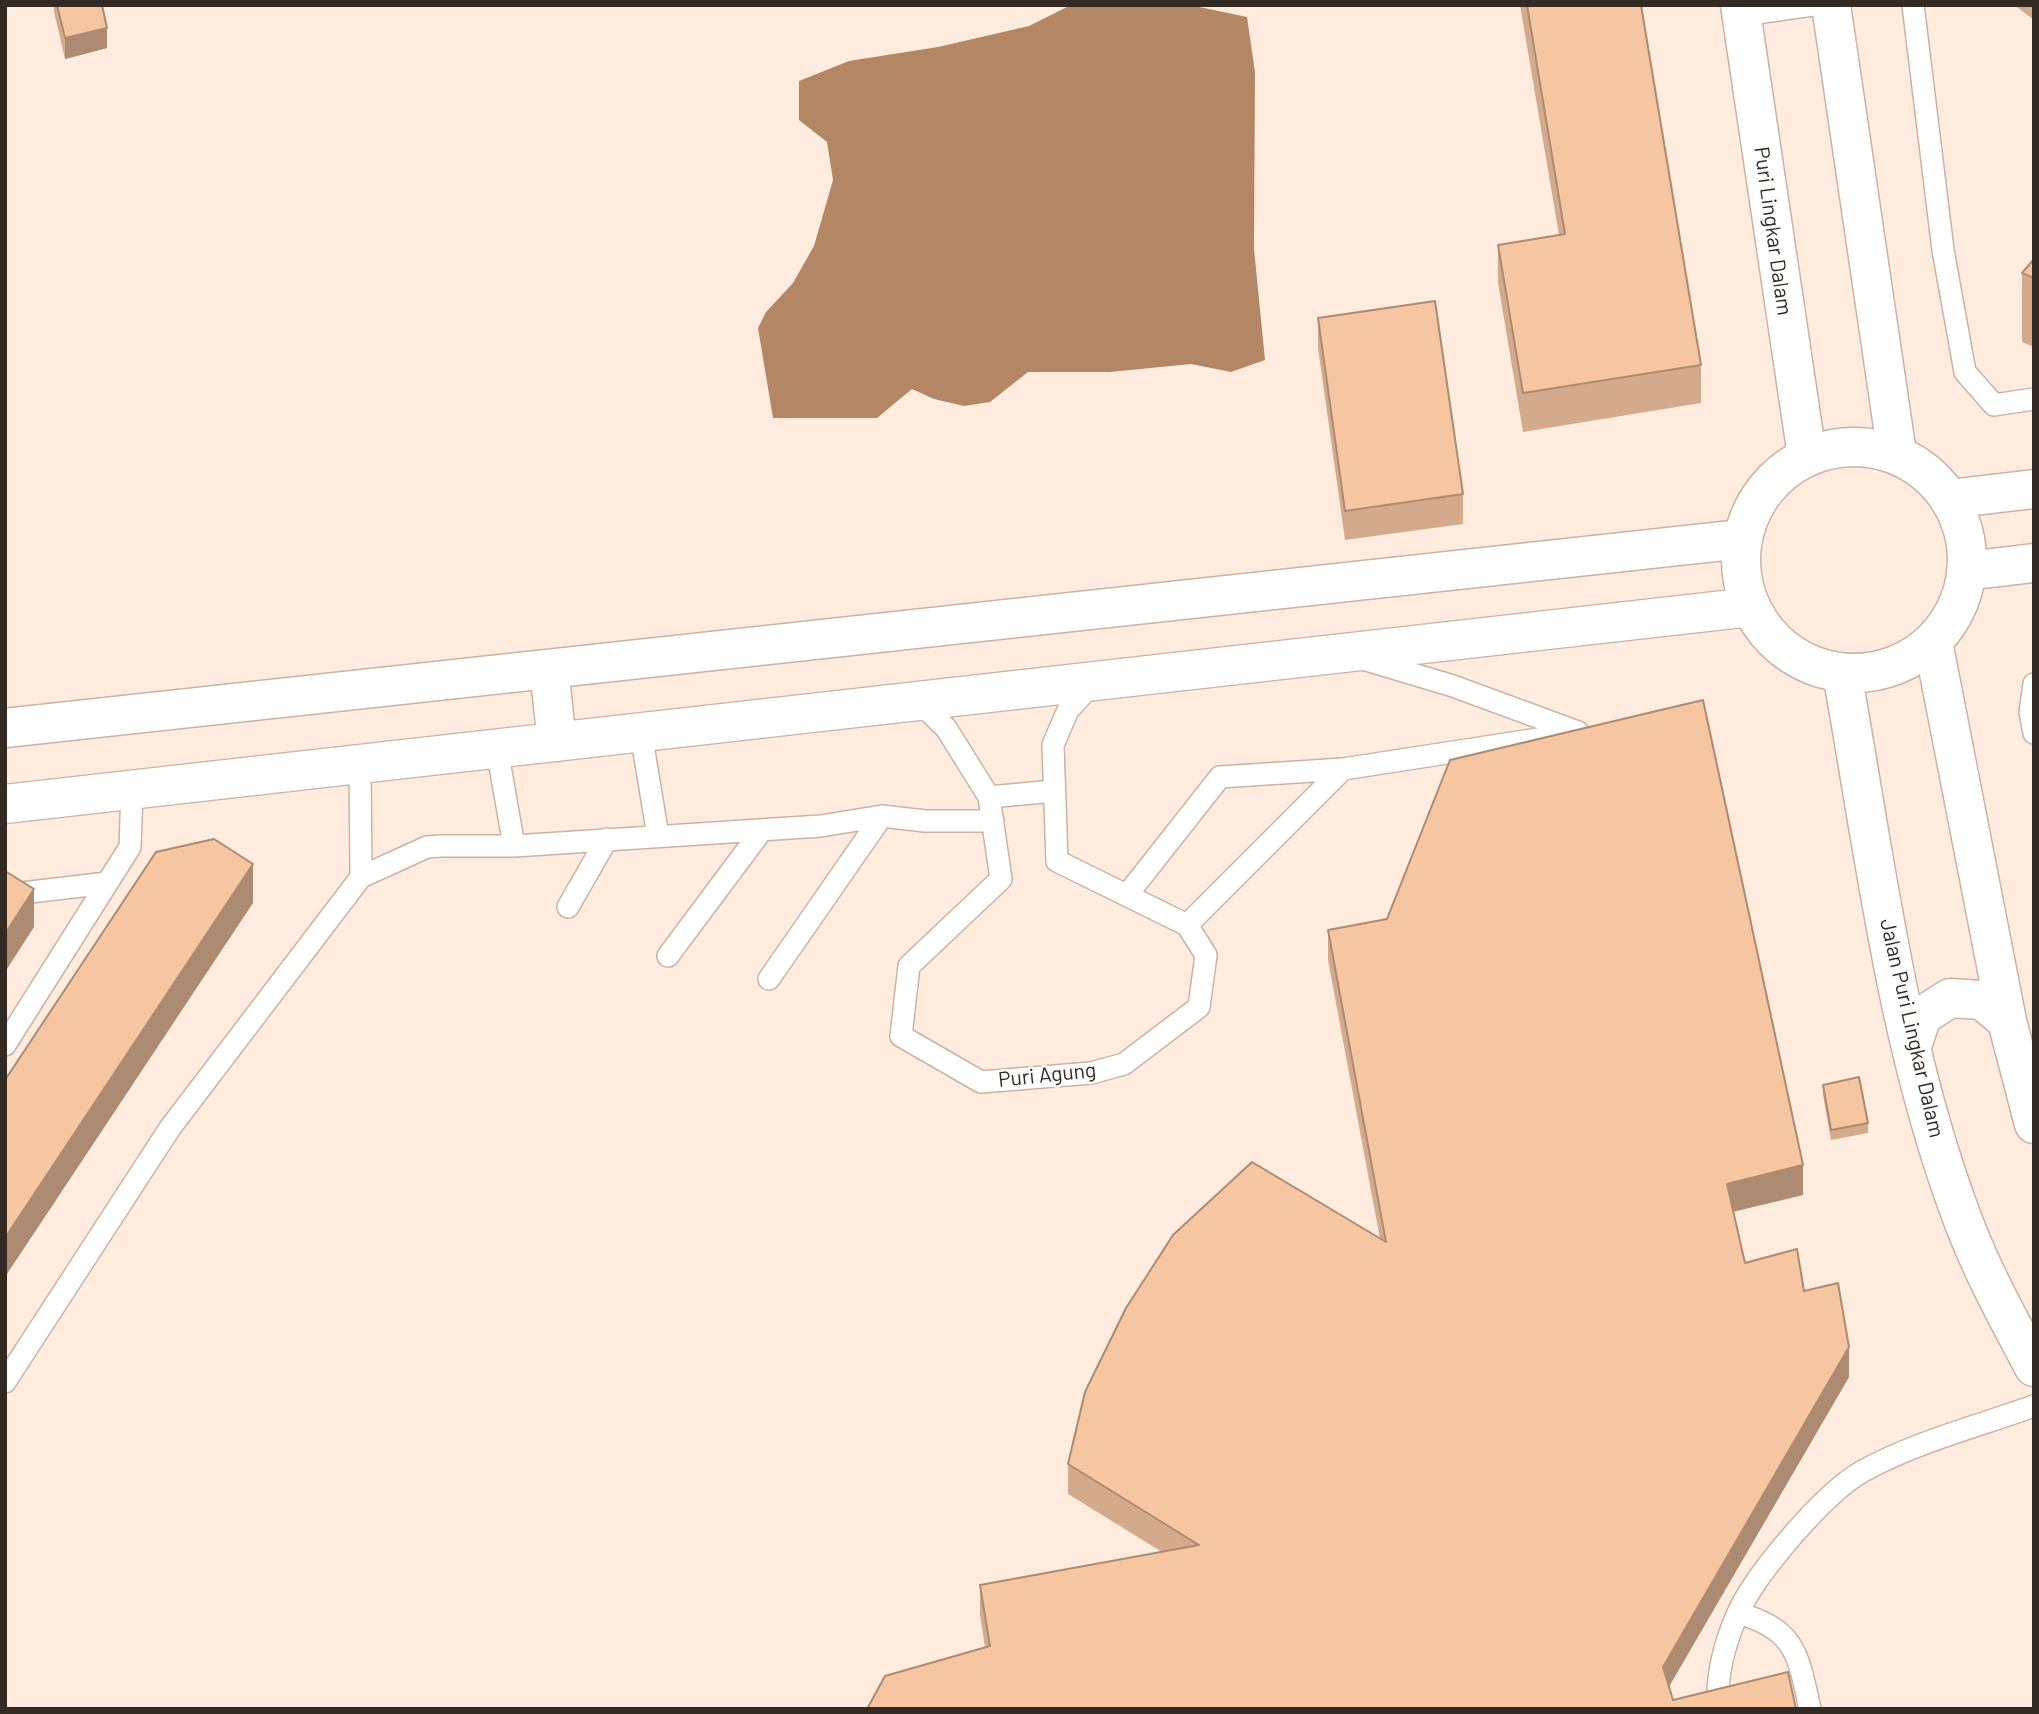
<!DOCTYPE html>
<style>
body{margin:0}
#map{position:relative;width:2039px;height:1714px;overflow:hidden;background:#ffecde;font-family:Barlow,sans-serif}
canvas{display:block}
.frame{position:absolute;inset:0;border:7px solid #332a24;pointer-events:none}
</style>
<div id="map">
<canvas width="2039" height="1714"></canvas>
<div class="frame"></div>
</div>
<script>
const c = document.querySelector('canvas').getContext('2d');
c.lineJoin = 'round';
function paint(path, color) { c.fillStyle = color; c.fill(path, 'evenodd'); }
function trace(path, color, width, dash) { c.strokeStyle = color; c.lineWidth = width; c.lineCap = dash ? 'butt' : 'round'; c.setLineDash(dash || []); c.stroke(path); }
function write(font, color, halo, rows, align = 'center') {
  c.font = font + ' Barlow,sans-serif'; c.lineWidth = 5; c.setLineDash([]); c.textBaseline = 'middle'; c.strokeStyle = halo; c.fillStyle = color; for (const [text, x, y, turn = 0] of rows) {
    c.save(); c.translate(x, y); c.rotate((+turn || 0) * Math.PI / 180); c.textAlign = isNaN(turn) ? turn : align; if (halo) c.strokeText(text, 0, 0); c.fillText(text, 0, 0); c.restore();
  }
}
paint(new Path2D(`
 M1071,5h119l57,12 8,55 -1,177 11,111 -34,12 -40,-8 -81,8h-82l-38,30 -26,4 -30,-7 -22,-10 -35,29h-104l-15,-90 8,-16 27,-29 21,-37 19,-66 -6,-38 -28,-22v-39l50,-20 89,-14 91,-21z`), '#b38665');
const service = new Path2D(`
 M1913,5l30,245 22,122 29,33 40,-6
 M1741,15l72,-10
 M1363,659l90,27 125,46
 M2034,684l-4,28 4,21
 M918,701l28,27 43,69 12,82 -92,87 -8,70 80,46 110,-9 33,-9 75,-57 7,-52 -19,-30 -130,-64 -4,-116 15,-35 25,-27
 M641,733l17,103
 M497,749l17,97
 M360,765l1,112
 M989,797l65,-6
 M5,895l102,-12
 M1127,895l93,-118 123,-8
 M568,907l39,-68
 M1187,925l156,-156 221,-34
 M668,956l94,-126
 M769,979l113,-163
 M5,1045l125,-198 2,-57
 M5,1382l165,-254 191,-251 66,-30 14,-1h73l307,-20 61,-10 43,5h68
 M1738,1613c58,17 60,41 72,96
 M1718,1709c-2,-33 6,-64 19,-94 18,-41 87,-122 126,-144 53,-29 115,-45 171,-65`);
const minor = new Path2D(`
 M1740,5l67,451
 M1831,5l66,449
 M1741 560a113 113 0 1 1 226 0a113 113 0 1 1-226 0Z
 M1949,499l85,-10
 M1966,571l68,-8
 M1933,642l74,379 27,103
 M549,669l8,73
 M1842,673c33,183 55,375 122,550 19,50 45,97 70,144
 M5,728l1737,-189
 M5,804l1746,-197
 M1912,1046l10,-30 28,-18 32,2 25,21`);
trace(service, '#cab3a3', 24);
trace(minor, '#cab3a3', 41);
trace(service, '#fff', 21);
trace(minor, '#fff', 38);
paint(new Path2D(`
 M54,5h48l5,43 -42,11 -11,-47z
 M1520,5h121l60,360v38l-178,29 -25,-149v-38l61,-10z
 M2014,5h20v15z
 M2034,259v88l-12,-5v-69z
 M1318,318l145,176v30l-118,16 -27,-192z
 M1328,930l475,265 -70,17 12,51 59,28 45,86 -180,309 4,14 123,9h-929l118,-62 -5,-32v-30l182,-33 -94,-58v-30l312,-225 -52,-279z
 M1823,1085l45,38v10l-37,7 -8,-45z`), '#d4aa8c');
paint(new Path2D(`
 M107,28v20l-42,11v-21z
 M253,864v39l-248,374v-39z
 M34,889v38l-29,45v-38z
 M1803,1165v30l-76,18v-29z
 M1849,1347v30l-186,320v-30z`), '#ac8b72');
const building = new Path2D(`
 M57,5h45l5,23 -42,10z
 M1527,5h114l60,360 -178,28 -25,-148 67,-11z
 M2034,259v19l-12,-5z
 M1435,301l28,193 -118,17 -27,-193z
 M1703,700l100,465 -76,19 18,79 52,-14 7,42 34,-8 11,64 -186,320 10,33 115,-28 8,37h-929l18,-33 105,-30 -10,-61 219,-40 -131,-81 17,-72 41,-84 47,-73 79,-73 134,80 -58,-312 59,-11 63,-159z
 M214,839l39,25 -248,374v-158l151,-228z
 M5,871l29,18 -29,45z
 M1859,1077l9,46 -37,7 -8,-45z`);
paint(building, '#f6c6a3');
trace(building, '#ac8b72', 2);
write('21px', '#332a24', '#fdfdfd', [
 ["Puri Lingkar Dalam",1773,231,82],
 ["Jalan Puri Lingkar Dalam",1912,1028,77],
 ["Puri Agung",1047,1075,-6]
]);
</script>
